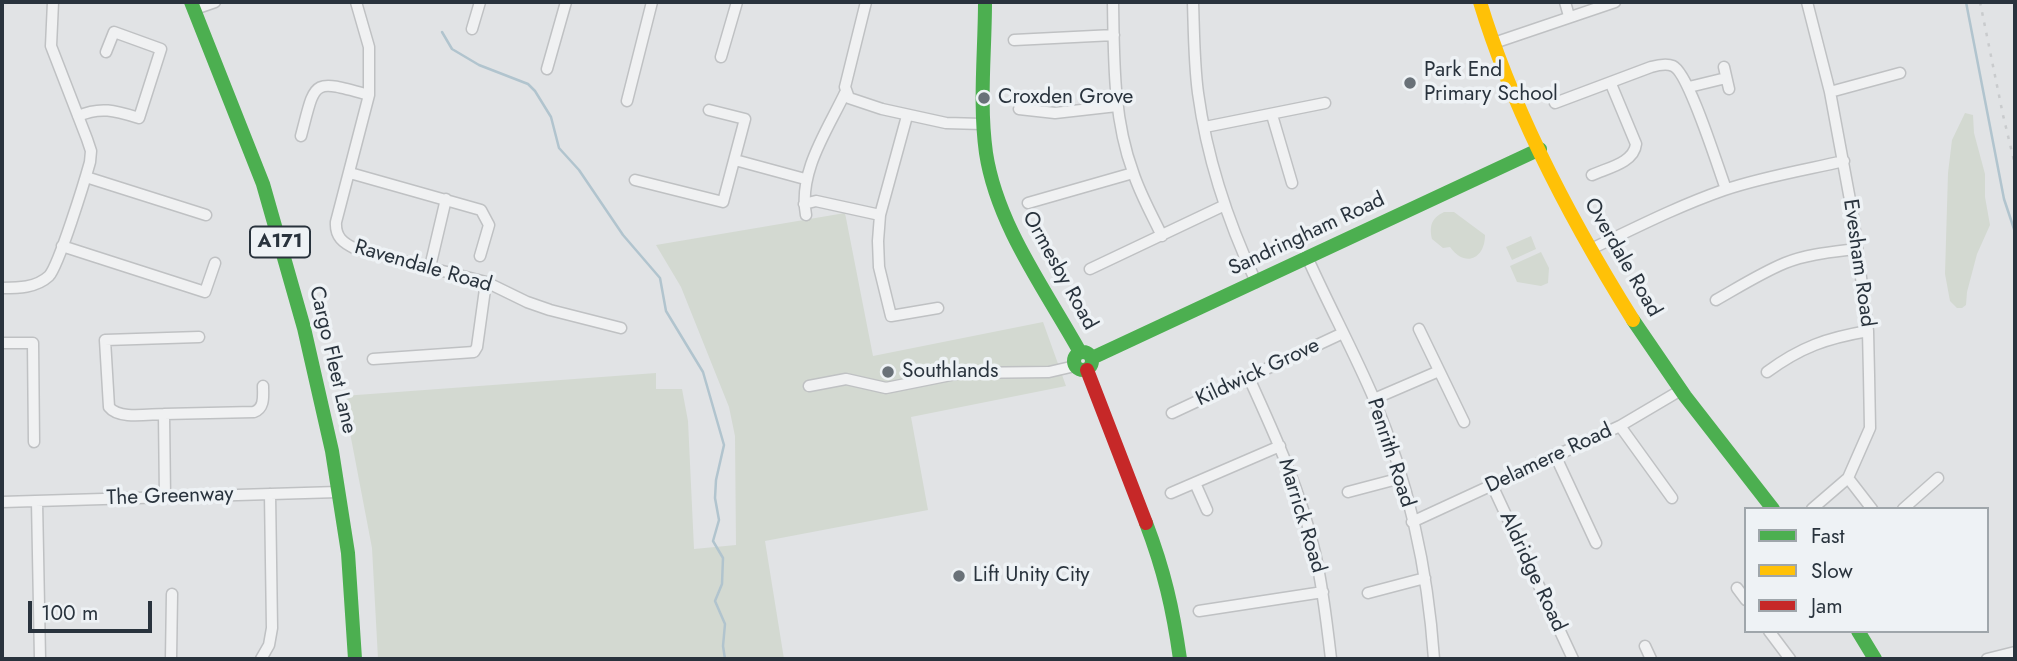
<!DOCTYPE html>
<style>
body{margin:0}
#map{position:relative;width:2017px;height:661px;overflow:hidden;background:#e1e3e5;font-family:Jost,sans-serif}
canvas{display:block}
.frame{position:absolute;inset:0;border:4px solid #29333d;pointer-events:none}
.legend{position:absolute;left:1744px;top:507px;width:245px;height:126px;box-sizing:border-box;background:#eef2f5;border:2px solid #9fa6ab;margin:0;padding:9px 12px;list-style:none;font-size:21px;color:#29333d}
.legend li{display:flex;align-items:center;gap:14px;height:35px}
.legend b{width:35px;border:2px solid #9fa6ab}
.scale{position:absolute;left:28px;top:601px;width:124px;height:32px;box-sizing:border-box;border:4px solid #29333d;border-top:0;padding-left:9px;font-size:21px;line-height:24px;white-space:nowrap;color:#29333d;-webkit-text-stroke:5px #eef2f5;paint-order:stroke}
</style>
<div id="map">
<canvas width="2017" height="661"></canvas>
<div class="frame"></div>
<ul class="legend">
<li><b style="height:9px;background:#4caf50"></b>Fast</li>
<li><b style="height:9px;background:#ffc107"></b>Slow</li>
<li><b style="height:9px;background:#c62828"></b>Jam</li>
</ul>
<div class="scale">100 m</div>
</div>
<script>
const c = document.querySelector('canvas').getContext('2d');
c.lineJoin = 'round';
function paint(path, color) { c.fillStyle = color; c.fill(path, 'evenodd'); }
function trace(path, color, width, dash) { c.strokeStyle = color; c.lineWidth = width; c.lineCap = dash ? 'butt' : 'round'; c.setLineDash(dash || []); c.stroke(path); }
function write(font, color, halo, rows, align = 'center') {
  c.font = font + ' Jost,sans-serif'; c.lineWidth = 7; c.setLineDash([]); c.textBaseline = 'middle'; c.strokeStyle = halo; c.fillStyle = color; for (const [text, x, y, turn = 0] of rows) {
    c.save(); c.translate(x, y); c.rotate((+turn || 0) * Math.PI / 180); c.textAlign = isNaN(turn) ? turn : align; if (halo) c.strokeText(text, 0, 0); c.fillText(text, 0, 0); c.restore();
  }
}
paint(new Path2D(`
 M1965,113l8,2 1,18 11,41v23l5,28 -13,29 -10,38 -1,13 -4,3h-5l-7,-7 -5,-27 3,-101 4,-33z
 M1444,212h10l31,23c0,24 -20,33 -35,12l-7,1 -11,-9c-3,-14 0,-21 12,-27z
 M845,213l28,143 170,-34 23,64 -155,31 17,93 -163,31 19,118h-406l-6,-111 -29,-152 313,-23v16h26l6,32 6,128 42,-4 -1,-109 -6,-29 -48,-120 -25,-42z
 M1531,236l5,13 -24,11 -6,-13z
 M1541,252l8,16 -1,15 -7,3 -24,-4 -7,-16z`), '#d3d9d1');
trace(new Path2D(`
 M1966,2l38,197 11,33
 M442,32l10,17 27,16 49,19 7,7 16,26 8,31 20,22 44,65 37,43 6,33 37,61 21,73 -8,35 -1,18 4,22 -6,21 10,17 -1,26 -7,17 10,23 -2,22 2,13`), '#b1c4ce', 2.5);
const street = new Path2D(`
 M356,2l13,45v48l-33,127c-1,15 7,21 20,27l130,33 41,20 23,8 71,18
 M866,2l-21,85 4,11 33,11 64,14 36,1
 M1113,2c1,57 0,116 20,170 7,22 19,43 29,64
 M1193,2c1,30 1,61 5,91 9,66 30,129 58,189
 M1565,2l4,14
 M1807,2l23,90 23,124 15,115 1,44 1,53 -22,50 -36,31
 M195,9l20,-7
 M472,29l8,-27
 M1014,40l100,-5
 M1494,43l121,-41
 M721,57l16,-55
 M1724,67l5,22
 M547,69l19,-67
 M1689,87l37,-9
 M1830,92l70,-19
 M627,101l25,-99
 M1555,103l96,-36c7,-2 15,-4 22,-1 16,7 45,102 53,123
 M1019,109l36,4 62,-7
 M1272,115l20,68
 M78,116c23,-10 38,-5 61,2l22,-69 -47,-17 -8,20
 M907,116l-27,99 -2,26 1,26 12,49 47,-8
 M1205,127l120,-24
 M301,136c15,-57 10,-57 68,-41
 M735,160l70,19
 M350,173l131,37 8,15 -9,31
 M1592,175c15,-7 42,-12 44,-31l-25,-60
 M86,177l120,38
 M635,180l88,22 22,-83 -36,-9
 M1028,203l105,-30
 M804,204l12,-3 64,14
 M806,215c-8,-43 21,-84 39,-122
 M62,246l143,46 10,-29
 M1591,249c44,-21 87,-43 133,-59 38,-13 80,-20 120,-29
 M1308,259c21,47 46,93 66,140 34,82 54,172 60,260
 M430,267l16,-68
 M1090,269l135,-64
 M2,288c16,0 34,0 47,-12 10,-11 36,-96 41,-114l1,-11 -4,-12 -36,-93 2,-44
 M1716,300c23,-13 45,-27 69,-37 22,-9 47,-11 71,-14
 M1419,329l45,93
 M2,343h31l1,99
 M373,359l101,-7 3,-5 9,-65
 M1767,372c34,-25 60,-34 101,-41
 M1249,378c26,57 52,114 66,175 8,35 12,71 16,106
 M809,386l37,-7 40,9 75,-15 88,-1 26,-6
 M1374,399l65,-28
 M1172,413l171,-80
 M164,414l90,-2c11,-4 9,-16 9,-26
 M1620,426l52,72
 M1555,455l41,88
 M1848,478l24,31
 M1195,483l12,27
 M1492,485l81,174
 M1348,492l53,-14
 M1171,493l109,-47
 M165,497l-1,-83c-15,0 -45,6 -55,-7l-4,-67 94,-3
 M37,501l3,158
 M2,502l336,-10
 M1903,509l35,-31
 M1412,522l208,-96 61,-36
 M1737,588l9,12
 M1368,593l57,-15
 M1199,611l124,-19
 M1769,631l21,28
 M1645,646l6,13
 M171,659l1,-65
 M261,659l8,-14 3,-17 -2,-134
 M1987,659l28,-7`);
trace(street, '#bfc1c3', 13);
trace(street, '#f0f1f2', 10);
trace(new Path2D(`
 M191,2l72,182 41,144 28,123 16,102 7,106
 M985,2c0,50 -6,101 1,151 11,72 59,136 94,199
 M1633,320l52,76 88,113
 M1074 361a9 9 0 1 1 18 0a9 9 0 1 1-18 0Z
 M1092,358l448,-209
 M1146,523c18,47 27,86 34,136
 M1858,631l17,28`), '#4caf50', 14);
trace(new Path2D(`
 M1480,2c33,109 93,222 153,318`), '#ffc107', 14);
trace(new Path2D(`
 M1087,370l59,153`), '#c62828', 14);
trace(new Path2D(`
 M1980,2l23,113 12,50`), '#c9cbcd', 2.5, [3.5, 7]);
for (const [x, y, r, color] of [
 [1410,83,7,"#697178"],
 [984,98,7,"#697178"],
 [888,372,7,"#697178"],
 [959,576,7,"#697178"]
]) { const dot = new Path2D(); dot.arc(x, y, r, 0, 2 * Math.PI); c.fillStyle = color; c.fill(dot); trace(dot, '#eef2f5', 2.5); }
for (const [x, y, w] of [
 [280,242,60]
]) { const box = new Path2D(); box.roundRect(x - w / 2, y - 15.5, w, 31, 5); c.fillStyle = '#eef2f5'; c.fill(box); trace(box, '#29333d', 2); }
write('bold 19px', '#29333d', null, [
 ["A171",280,242]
]);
write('21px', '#29333d', '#eef2f5', [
 ["Park End",1424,71],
 ["Primary School",1424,95],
 ["Croxden Grove",998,98],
 ["Southlands",902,372],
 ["Lift Unity City",973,576]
], 'left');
write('21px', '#29333d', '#eef2f5', [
 ["Sandringham Road",1307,235,-25],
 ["Overdale Road",1622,258,60],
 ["Evesham Road",1858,263,82],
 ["Ravendale Road",423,267,16],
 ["Ormesby Road",1059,271,61],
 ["Cargo Fleet Lane",332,360,77],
 ["Kildwick Grove",1258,373,-25],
 ["Penrith Road",1390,453,72],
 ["Delamere Road",1549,459,-25],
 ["The Greenway",170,497,-2],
 ["Marrick Road",1301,516,73],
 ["Aldridge Road",1532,572,65]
]);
</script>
